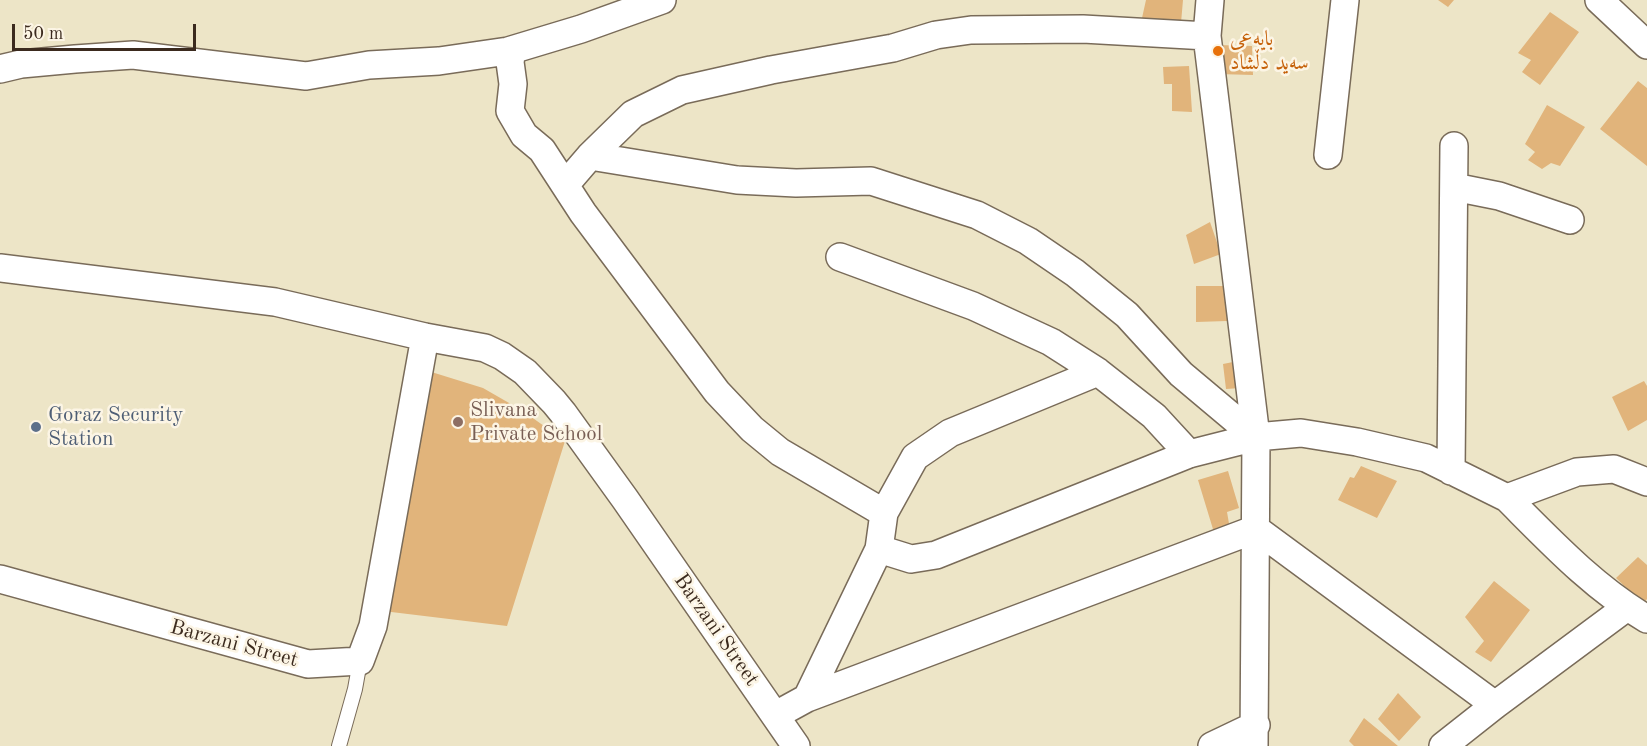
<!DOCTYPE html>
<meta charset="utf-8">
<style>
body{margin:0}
#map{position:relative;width:1647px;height:746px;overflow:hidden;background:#ede5c7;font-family:"Old Standard TT",serif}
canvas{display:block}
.scale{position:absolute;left:12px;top:24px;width:184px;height:27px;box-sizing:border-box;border:3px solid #3b2a1e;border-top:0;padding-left:8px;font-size:18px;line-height:21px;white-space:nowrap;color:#3b2a1e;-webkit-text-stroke:4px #fcf5e5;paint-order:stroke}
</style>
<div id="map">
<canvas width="1647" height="746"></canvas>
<div class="scale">50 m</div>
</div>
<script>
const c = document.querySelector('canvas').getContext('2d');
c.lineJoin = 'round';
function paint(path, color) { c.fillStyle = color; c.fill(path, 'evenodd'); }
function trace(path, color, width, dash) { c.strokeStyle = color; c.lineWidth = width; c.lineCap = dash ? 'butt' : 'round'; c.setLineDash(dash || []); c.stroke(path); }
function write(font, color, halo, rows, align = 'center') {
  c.font = font + ' "Old Standard TT",Amiri,serif'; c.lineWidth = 5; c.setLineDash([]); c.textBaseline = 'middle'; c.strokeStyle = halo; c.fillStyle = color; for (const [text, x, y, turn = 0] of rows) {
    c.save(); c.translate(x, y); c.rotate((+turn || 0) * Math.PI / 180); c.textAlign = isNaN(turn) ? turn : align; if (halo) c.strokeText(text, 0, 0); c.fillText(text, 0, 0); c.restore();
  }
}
paint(new Path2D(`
 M1146,0h37l-2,23 -39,-5z
 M1438,0h16l-6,7z
 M1550,12l29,20 -39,53 -18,-13 9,-12 -13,-7z
 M1218,45l34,1 1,29 -35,-1z
 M1189,66l3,46 -20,-1v-27h-8l-1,-17z
 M1638,81l9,7v78l-47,-37z
 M1547,105l38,22 -25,39 -9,-3 -9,6 -14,-9 7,-8 -10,-8z
 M1210,222l11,32 -27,10 -8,-29z
 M1196,286h30l1,35 -31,1z
 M1238,361l3,27 -15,1 -3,-25z
 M425,370l58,18 40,23 42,30 -58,185 -124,-15z
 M1644,381l3,5v34l-19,11 -16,-34z
 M1361,466l36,15 -20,37 -39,-18 12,-23 4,1z
 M1228,471l11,37 -12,4 4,23 -15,4 -18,-59z
 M1638,557l9,8v34l-4,5 -27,-26z
 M1494,581l36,29 -39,52 -16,-10 9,-11 -19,-24z
 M1398,693l23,24 -22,24 -21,-22z
 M1364,718l34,28h-44l-5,-5z`), '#e1b47b');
const lane = new Path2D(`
 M339,746l16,-57 5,-28`);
const street = new Path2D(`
 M1210,0l-3,36 49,401 -2,309
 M1599,0l48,45
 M512,50l-2,12 3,22 -3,27 14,24 18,15 41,63 134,179 35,37 28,23 104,61
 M0,69l21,-5 54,-5 58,-4 173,21 63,-11 70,-4 69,-10 73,-22 81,-29
 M1328,155l17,-155
 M590,156l147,24 59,3 75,-2 106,34 51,26 47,32 52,42 54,59 75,63
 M565,185l25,-29 43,-42 49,-24 89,-20 122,-22 43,-13 35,-5 112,-1 124,7
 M1454,187l45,9 71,24
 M840,257l133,49 78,36 47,30 56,44 35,38
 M0,268l275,34 150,35 60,11 17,8 23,16 29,30 9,11 62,86 171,247
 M1451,471l3,-325
 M1507,498c43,43 87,90 140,121
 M879,549l32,10 25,-4 253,-101 67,-17 45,-4 56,9 69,16 81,40 70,-26 37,-3 33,13
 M0,579l308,85 52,-3 13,-35 52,-289
 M807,698l72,-149 5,-36 31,-56 35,-24 148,-61
 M776,715l31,-17 449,-169 239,176
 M1212,746l44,-21
 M1443,746l52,-41 132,-98`);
trace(lane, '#796b59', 16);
trace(street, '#796b59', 30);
trace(lane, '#fff', 14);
trace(street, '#fff', 27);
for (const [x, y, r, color] of [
 [1218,51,6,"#e8710a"],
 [458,422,6,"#8d6e63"],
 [36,427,6,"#5c6f8a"]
]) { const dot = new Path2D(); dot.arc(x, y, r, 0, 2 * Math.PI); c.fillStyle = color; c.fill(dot); trace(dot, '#fcf5e5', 2); }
write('21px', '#c56008', '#fcf5e5', [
 ["بایەعی",1230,39],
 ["سەید دڵشاد",1230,63]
], 'left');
write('21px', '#785e54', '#fcf5e5', [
 ["Slivana",470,410],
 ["Private School",470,434]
], 'left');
write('21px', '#4e5e75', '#fcf5e5', [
 ["Goraz Security",48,415],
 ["Station",48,439]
], 'left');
write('21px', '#3b2a1e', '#fcf5e5', [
 ["Barzani Street",716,630,55],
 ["Barzani Street",234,644,15]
]);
</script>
